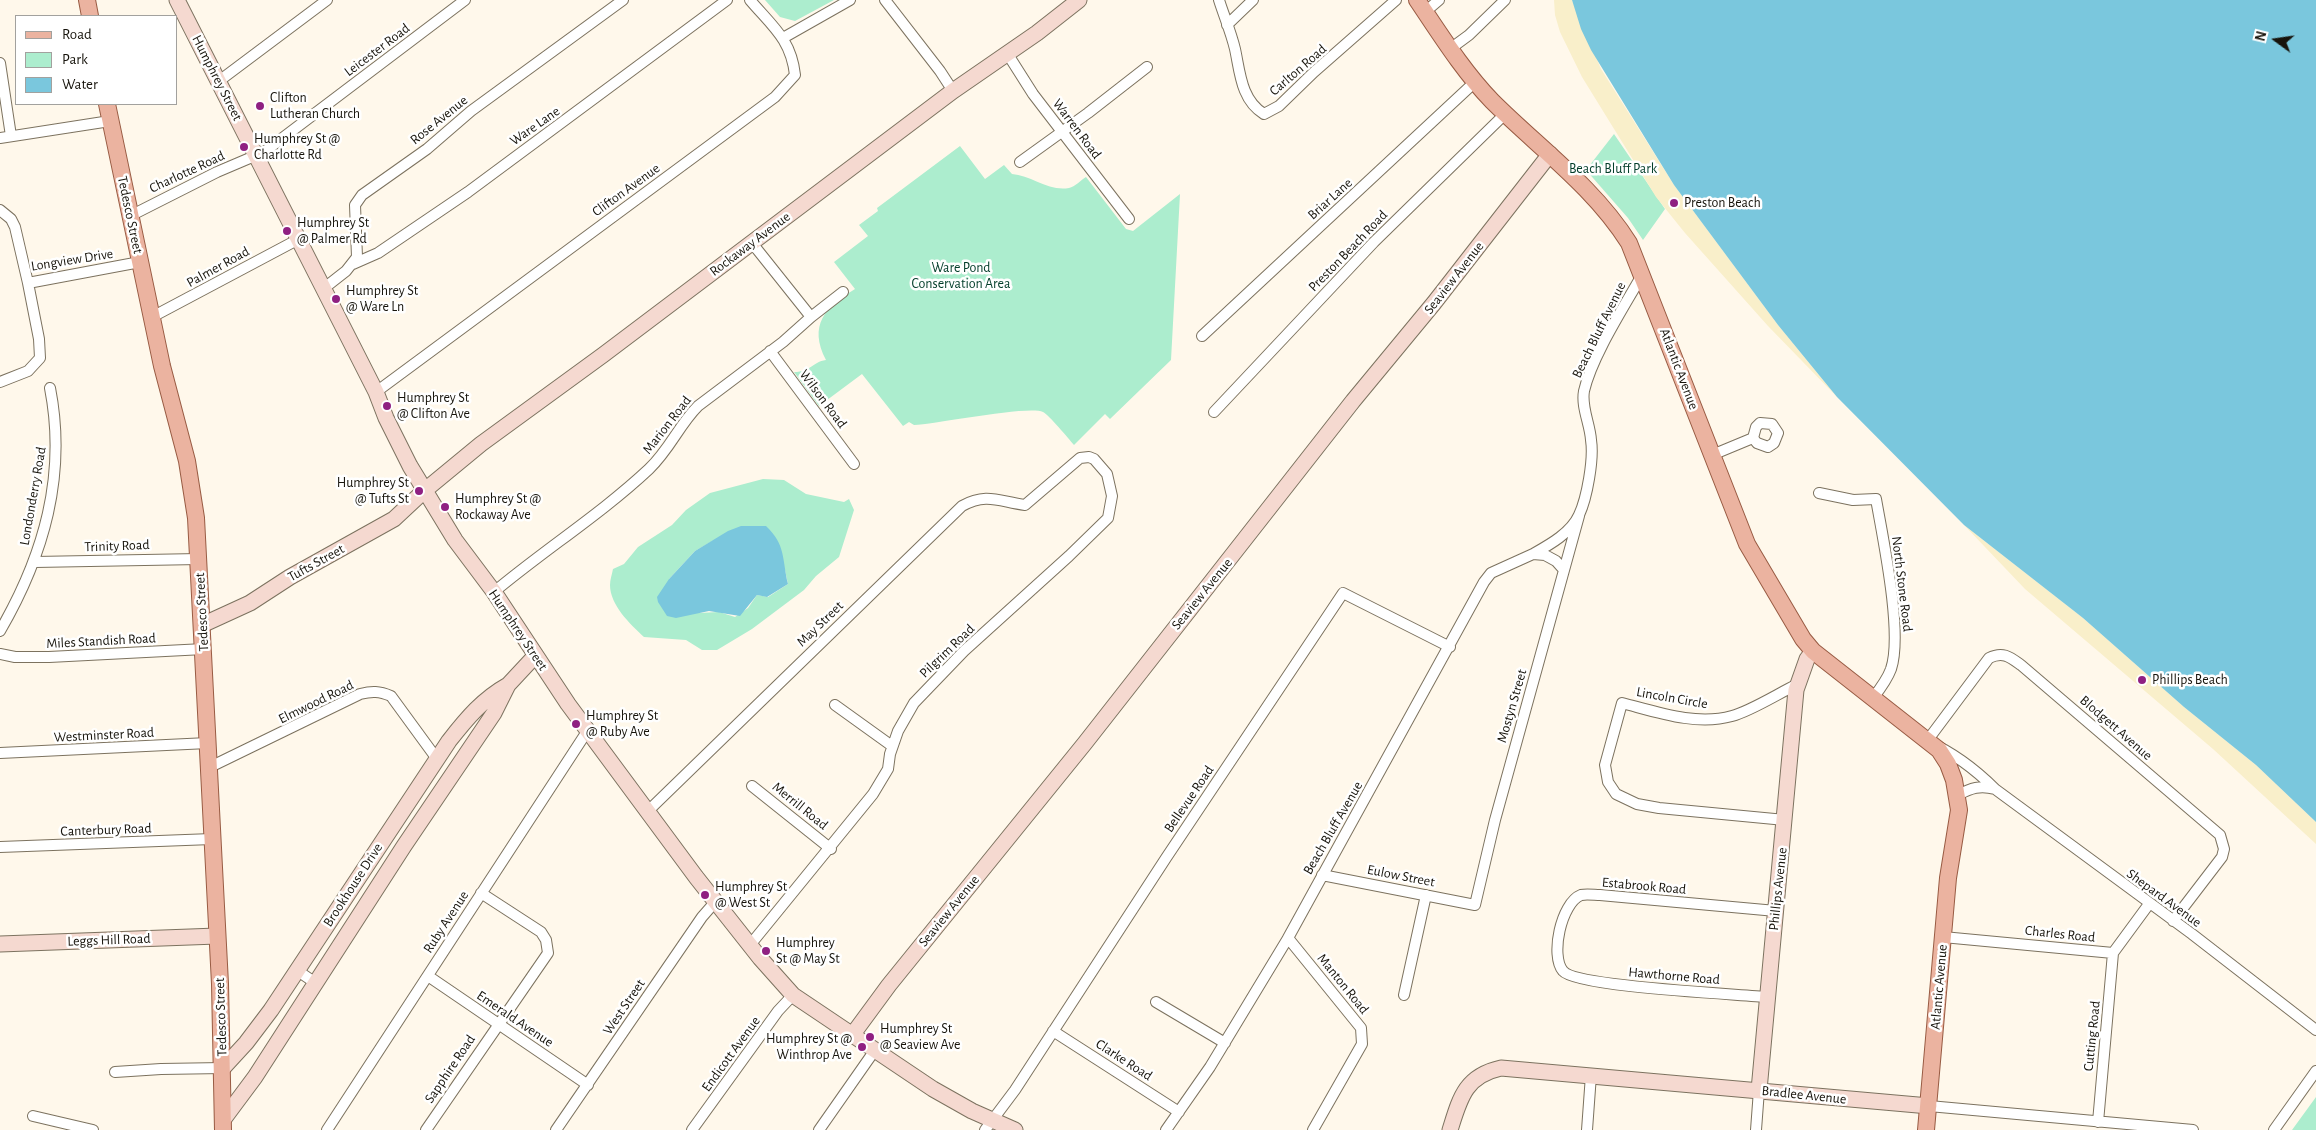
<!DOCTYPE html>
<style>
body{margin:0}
#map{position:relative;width:2316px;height:1130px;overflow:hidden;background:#fff8eb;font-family:"Alegreya Sans",sans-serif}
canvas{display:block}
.legend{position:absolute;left:15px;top:15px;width:162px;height:90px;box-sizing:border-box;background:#fff;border:1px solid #a2a19e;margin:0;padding:6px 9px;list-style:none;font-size:15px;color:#17140c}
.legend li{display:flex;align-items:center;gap:10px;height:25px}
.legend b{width:25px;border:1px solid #a2a19e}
.north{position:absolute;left:2251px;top:15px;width:50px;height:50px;-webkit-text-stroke:4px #fff;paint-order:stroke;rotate:284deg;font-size:14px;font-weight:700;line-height:20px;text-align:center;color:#17140c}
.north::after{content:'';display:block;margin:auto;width:18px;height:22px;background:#17140c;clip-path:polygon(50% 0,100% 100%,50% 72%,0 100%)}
</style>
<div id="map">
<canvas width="2316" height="1130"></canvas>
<ul class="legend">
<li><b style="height:6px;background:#ebb3a0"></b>Road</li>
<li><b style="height:14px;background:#acedce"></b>Park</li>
<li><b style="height:14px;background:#7ac7dd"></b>Water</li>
</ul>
<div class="north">N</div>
</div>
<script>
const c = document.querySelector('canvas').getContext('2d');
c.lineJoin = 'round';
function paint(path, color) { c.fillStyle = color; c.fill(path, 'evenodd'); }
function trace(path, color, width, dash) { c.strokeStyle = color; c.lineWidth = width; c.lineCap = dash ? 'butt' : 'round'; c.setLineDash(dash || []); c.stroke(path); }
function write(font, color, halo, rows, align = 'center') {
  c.font = font + ' "Alegreya Sans",sans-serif'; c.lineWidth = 5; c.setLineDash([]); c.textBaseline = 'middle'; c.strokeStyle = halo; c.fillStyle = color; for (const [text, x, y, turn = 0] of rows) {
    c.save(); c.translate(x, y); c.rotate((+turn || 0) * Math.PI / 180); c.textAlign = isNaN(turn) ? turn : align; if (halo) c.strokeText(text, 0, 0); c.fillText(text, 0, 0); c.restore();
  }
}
paint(new Path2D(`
 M765,0h69l-39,21 -15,-4z
 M1614,134l51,75 -22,31 -15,-22 -42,-48z
 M960,146l25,33 19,-14 8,9c19,1 37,18 57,14 6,-1 12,-8 17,-11l40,52 7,2 47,-37 -9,166 -61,59 -5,-5 -31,31c-6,-7 -25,-30 -31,-33 -14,-7 -107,12 -129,13l-5,-3 -6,4 -41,-52 -43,32 -25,-34c17,0 18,-10 32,-12 -18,-35 -1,-53 29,-71l-21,-27 34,-26 -9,-11 19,-14 -1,-3z
 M763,479l21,1 22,14 38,8 5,-3 5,11 -15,47 -23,19 -12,14 -52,39 -35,21h-15l-16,-10 -42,-3c-14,-13 -34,-32 -34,-52 0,-5 2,-11 3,-16l11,-5 14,-17 34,-22 14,-15 24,-17zM714,540l71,30 3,14 -20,13 -11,-2 -9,13 -13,9 -16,-5 -21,1 -29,-34 26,-28z
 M2316,1097v33h-24z`), '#acedce');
paint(new Path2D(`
 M1554,0h18l29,69 73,116 104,140 59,72 -69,-71 -83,-93 -29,-36 -74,-120 -22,-45 -5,-17z
 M1964,525l119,93 101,89 72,58 60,57v22l-103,-95 -188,-160z`), '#f9efca');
paint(new Path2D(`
 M1572,0h744v822l-60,-57 -72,-58 -101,-89 -119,-93 -127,-128 -59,-72 -104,-140 -83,-135 -10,-21z
 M741,526h25c20,19 16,33 22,58l-21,13 -10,-2 -17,21 -31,-5 -33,7 -9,-2 -9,-14 -1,-5 12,-18 26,-28 33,-20z`), '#7ac7dd');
const street = new Path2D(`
 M885,0l55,71 13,20
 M1219,0c5,16 12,32 16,49 5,23 6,51 29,65l15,-8 35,-34 82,-72
 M1425,12l14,-12
 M1227,25l26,-25
 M783,38l67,-38
 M1450,49l19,-14 36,-35
 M1007,53l26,41 96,125
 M0,63l11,73
 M219,81l108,-81
 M0,138l110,-17
 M1020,162l68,-49 59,-46
 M0,210l11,9 4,8 13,56 112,-21
 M130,216l87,-44 47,-20 201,-152
 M353,264l25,-11 90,-61 259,-192
 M323,289l23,-18 11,-14 -2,-52 7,-10 65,-46 44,-38 152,-111
 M152,317l145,-77
 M811,317l32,-25
 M1202,336l274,-255
 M770,351l84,113
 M0,382l28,-11 12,-13 -1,-19 -11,-56
 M376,392l399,-295 20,-22c-4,-36 -23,-49 -45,-75
 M1214,412l160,-170 131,-128
 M1712,455l41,-17 3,-11 4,-4 12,1 6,9 -4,10 -6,4 -11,-4 -4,-5
 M1819,493l34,7 23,-1c7,40 27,134 15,170 -4,11 -11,20 -18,29
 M1533,554c16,-9 38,-21 46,-39 8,-17 15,-56 12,-75 -1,-16 -10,-33 -7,-49 8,-35 40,-84 58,-116
 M35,562l164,-3
 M494,592c50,-42 107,-78 155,-123 21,-20 30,-44 49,-63l85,-64 28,-25 -59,-74
 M0,631c44,-76 67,-156 50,-243
 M0,654l15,3h34l155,-8
 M835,705l57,41
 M0,753l208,-10
 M210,767l150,-73c12,-3 19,-3 31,2l46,63
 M752,786l79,63
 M1995,789c-21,-21 -41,-36 -68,-48l62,-83c14,-7 21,-1 32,7l199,170 4,14 -2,8 -49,64
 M1958,795c13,-7 22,-10 37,-6l197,145 124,96
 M648,811l314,-305c25,-14 38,-4 63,-1l55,-47 9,-1 5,2 13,15 5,22 -4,22 -39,38 -105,95 -50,52 -16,28 -8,23 -2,15 -15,25 -123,151
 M1785,820l-126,-12 -22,-4 -21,-10 -8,-12 -3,-17 17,-62c35,9 74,23 110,13 19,-5 47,-23 66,-32
 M0,847l212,-8
 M1322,875l153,30 20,-85 84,-304
 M1943,937l170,16 36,-49
 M1288,938l73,90 1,16 -49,86
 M298,971l19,13
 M428,976l160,109
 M1404,995l22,-100
 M1767,997c-30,-3 -191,-10 -204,-26 -13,-15 -2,-68 18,-76 5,-1 14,0 19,0l176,16
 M1156,1002l69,41
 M1053,1031l126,81
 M115,1072l46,-3 62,-1
 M1929,1106l264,24
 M33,1116l60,14
 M2098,1122l15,-169
 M327,1130l261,-400
 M426,1130l122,-177 -2,-13 -5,-8 -60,-39
 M556,1130l146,-213 14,-16
 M692,1130l86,-119 15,-16
 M819,1130l56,-80
 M985,1130l30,-40 151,-232 177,-265 107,54
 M1166,1130l44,-63 78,-129 196,-356 7,-9 42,-19 12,1 11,6 8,9
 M1587,1130l4,-55
 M1756,1130l3,-40
 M2274,1130l42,-59`);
const secondary = new Path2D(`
 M177,0l199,392 10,26 24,48 45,74 39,52 74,112 128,173 64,81 33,37 140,94 39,22 43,19
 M202,625l48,-22 40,-26 104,-58 30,-28 57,-47 122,-89 350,-264 84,-58 42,-33
 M0,944l217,-8
 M853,1034l36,-49 196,-242 268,-342 81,-98 116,-149
 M223,1068l23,-25 25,-33 178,-269c18,-23 34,-42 59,-56
 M1759,1090l37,-400 11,-31 6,-8
 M223,1120l32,-43 149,-231 90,-133 14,-28 27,-29
 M1450,1130c10,-32 15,-54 51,-62l428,38`);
const primary = new Path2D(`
 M87,0l3,16
 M1417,0c23,34 46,71 75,101 46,46 102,86 137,142l118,301 56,95 10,12 126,99 9,14 6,16 5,30 -11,68 -22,252
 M107,104l55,262 25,95 9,57 24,466 3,146`);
trace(street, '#7c725f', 12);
trace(secondary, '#7c725f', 17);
trace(primary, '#985b43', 18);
trace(street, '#fff', 10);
trace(secondary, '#f5d9d0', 15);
trace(primary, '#ebb3a0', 16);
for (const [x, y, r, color] of [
 [260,106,5,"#8f2082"],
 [244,147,5,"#8f2082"],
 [1674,203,5,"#8f2082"],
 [287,231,5,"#8f2082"],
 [336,299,5,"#8f2082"],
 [387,406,5,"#8f2082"],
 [419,491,5,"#8f2082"],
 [445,507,5,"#8f2082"],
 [2142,680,5,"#8f2082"],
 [576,724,5,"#8f2082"],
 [705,895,5,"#8f2082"],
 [766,951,5,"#8f2082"],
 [870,1037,5,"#8f2082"],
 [862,1047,5,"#8f2082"]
]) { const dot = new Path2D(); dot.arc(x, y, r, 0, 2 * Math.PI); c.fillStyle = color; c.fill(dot); trace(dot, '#fff', 2); }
write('14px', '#17140c', '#fff', [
 ["Leicester Road",377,50,-37],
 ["Carlton Road",1298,70,-41],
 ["Humphrey Street",217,78,63],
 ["Rose Avenue",439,120,-39],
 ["Ware Lane",535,126,-35],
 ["Warren Road",1077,129,53],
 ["Charlotte Road",187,172,-25],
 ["Clifton Avenue",626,190,-36],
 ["Briar Lane",1330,199,-42],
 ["Tedesco Street",130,215,78],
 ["Rockaway Avenue",750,244,-37],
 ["Preston Beach Road",1348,251,-46],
 ["Longview Drive",72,260,-9],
 ["Palmer Road",218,267,-29],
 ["Seaview Avenue",1454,278,-52],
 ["Beach Bluff Avenue",1599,330,-64],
 ["Atlantic Avenue",1679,369,69],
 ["Wilson Road",823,399,53],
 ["Marion Road",667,425,-52],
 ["Londonderry Road",33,496,-80],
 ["Trinity Road",117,546,-2],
 ["Tufts Street",316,563,-29],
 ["North Stone Road",1902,584,83],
 ["Seaview Avenue",1202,594,-51],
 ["Tedesco Street",202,612,-93],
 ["May Street",820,624,-44],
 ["Humphrey Street",518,630,56],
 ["Miles Standish Road",101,641,-3],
 ["Pilgrim Road",947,651,-44],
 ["Lincoln Circle",1672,698,10],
 ["Elmwood Road",316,702,-26],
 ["Mostyn Street",1512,706,-74],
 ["Blodgett Avenue",2116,728,41],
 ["Westminster Road",104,735,-3],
 ["Bellevue Road",1189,799,-56],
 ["Merrill Road",800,806,39],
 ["Beach Bluff Avenue",1333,828,-60],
 ["Canterbury Road",106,830,-2],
 ["Eulow Street",1401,876,11],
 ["Brookhouse Drive",353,885,-57],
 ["Estabrook Road",1644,886,5],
 ["Phillips Avenue",1778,889,-84],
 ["Shepard Avenue",2164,898,36],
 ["Seaview Avenue",949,911,-51],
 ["Ruby Avenue",446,922,-57],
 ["Charles Road",2060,934,6],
 ["Leggs Hill Road",109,940,-2],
 ["Hawthorne Road",1674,976,5],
 ["Manton Road",1343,984,51],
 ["Atlantic Avenue",1939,987,-85],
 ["West Street",624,1007,-56],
 ["Tedesco Street",221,1017,-92],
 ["Emerald Avenue",515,1019,34],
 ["Cutting Road",2092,1036,-84],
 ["Endicott Avenue",731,1054,-54],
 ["Clarke Road",1124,1060,33],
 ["Sapphire Road",450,1069,-56],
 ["Bradlee Avenue",1804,1095,6]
]);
write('14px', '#17140c', '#fff', [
 ["Clifton",270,98],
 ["Lutheran Church",270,114],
 ["Humphrey St @",254,139],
 ["Charlotte Rd",254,155],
 ["Preston Beach",1684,203],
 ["Humphrey St",297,223],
 ["@ Palmer Rd",297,239],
 ["Humphrey St",346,291],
 ["@ Ware Ln",346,307],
 ["Humphrey St",397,398],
 ["@ Clifton Ave",397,414],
 ["Humphrey St",409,483,"right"],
 ["@ Tufts St",409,499,"right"],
 ["Humphrey St @",455,499],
 ["Rockaway Ave",455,515],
 ["Phillips Beach",2152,680],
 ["Humphrey St",586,716],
 ["@ Ruby Ave",586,732],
 ["Humphrey St",715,887],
 ["@ West St",715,903],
 ["Humphrey",776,943],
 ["St @ May St",776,959],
 ["Humphrey St",880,1029],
 ["@ Seaview Ave",880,1045],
 ["Humphrey St @",852,1039,"right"],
 ["Winthrop Ave",852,1055,"right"]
], 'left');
write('14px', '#023d29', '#fff', [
 ["Beach Bluff Park",1613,169],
 ["Ware Pond",961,268],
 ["Conservation Area",961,284]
]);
</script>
